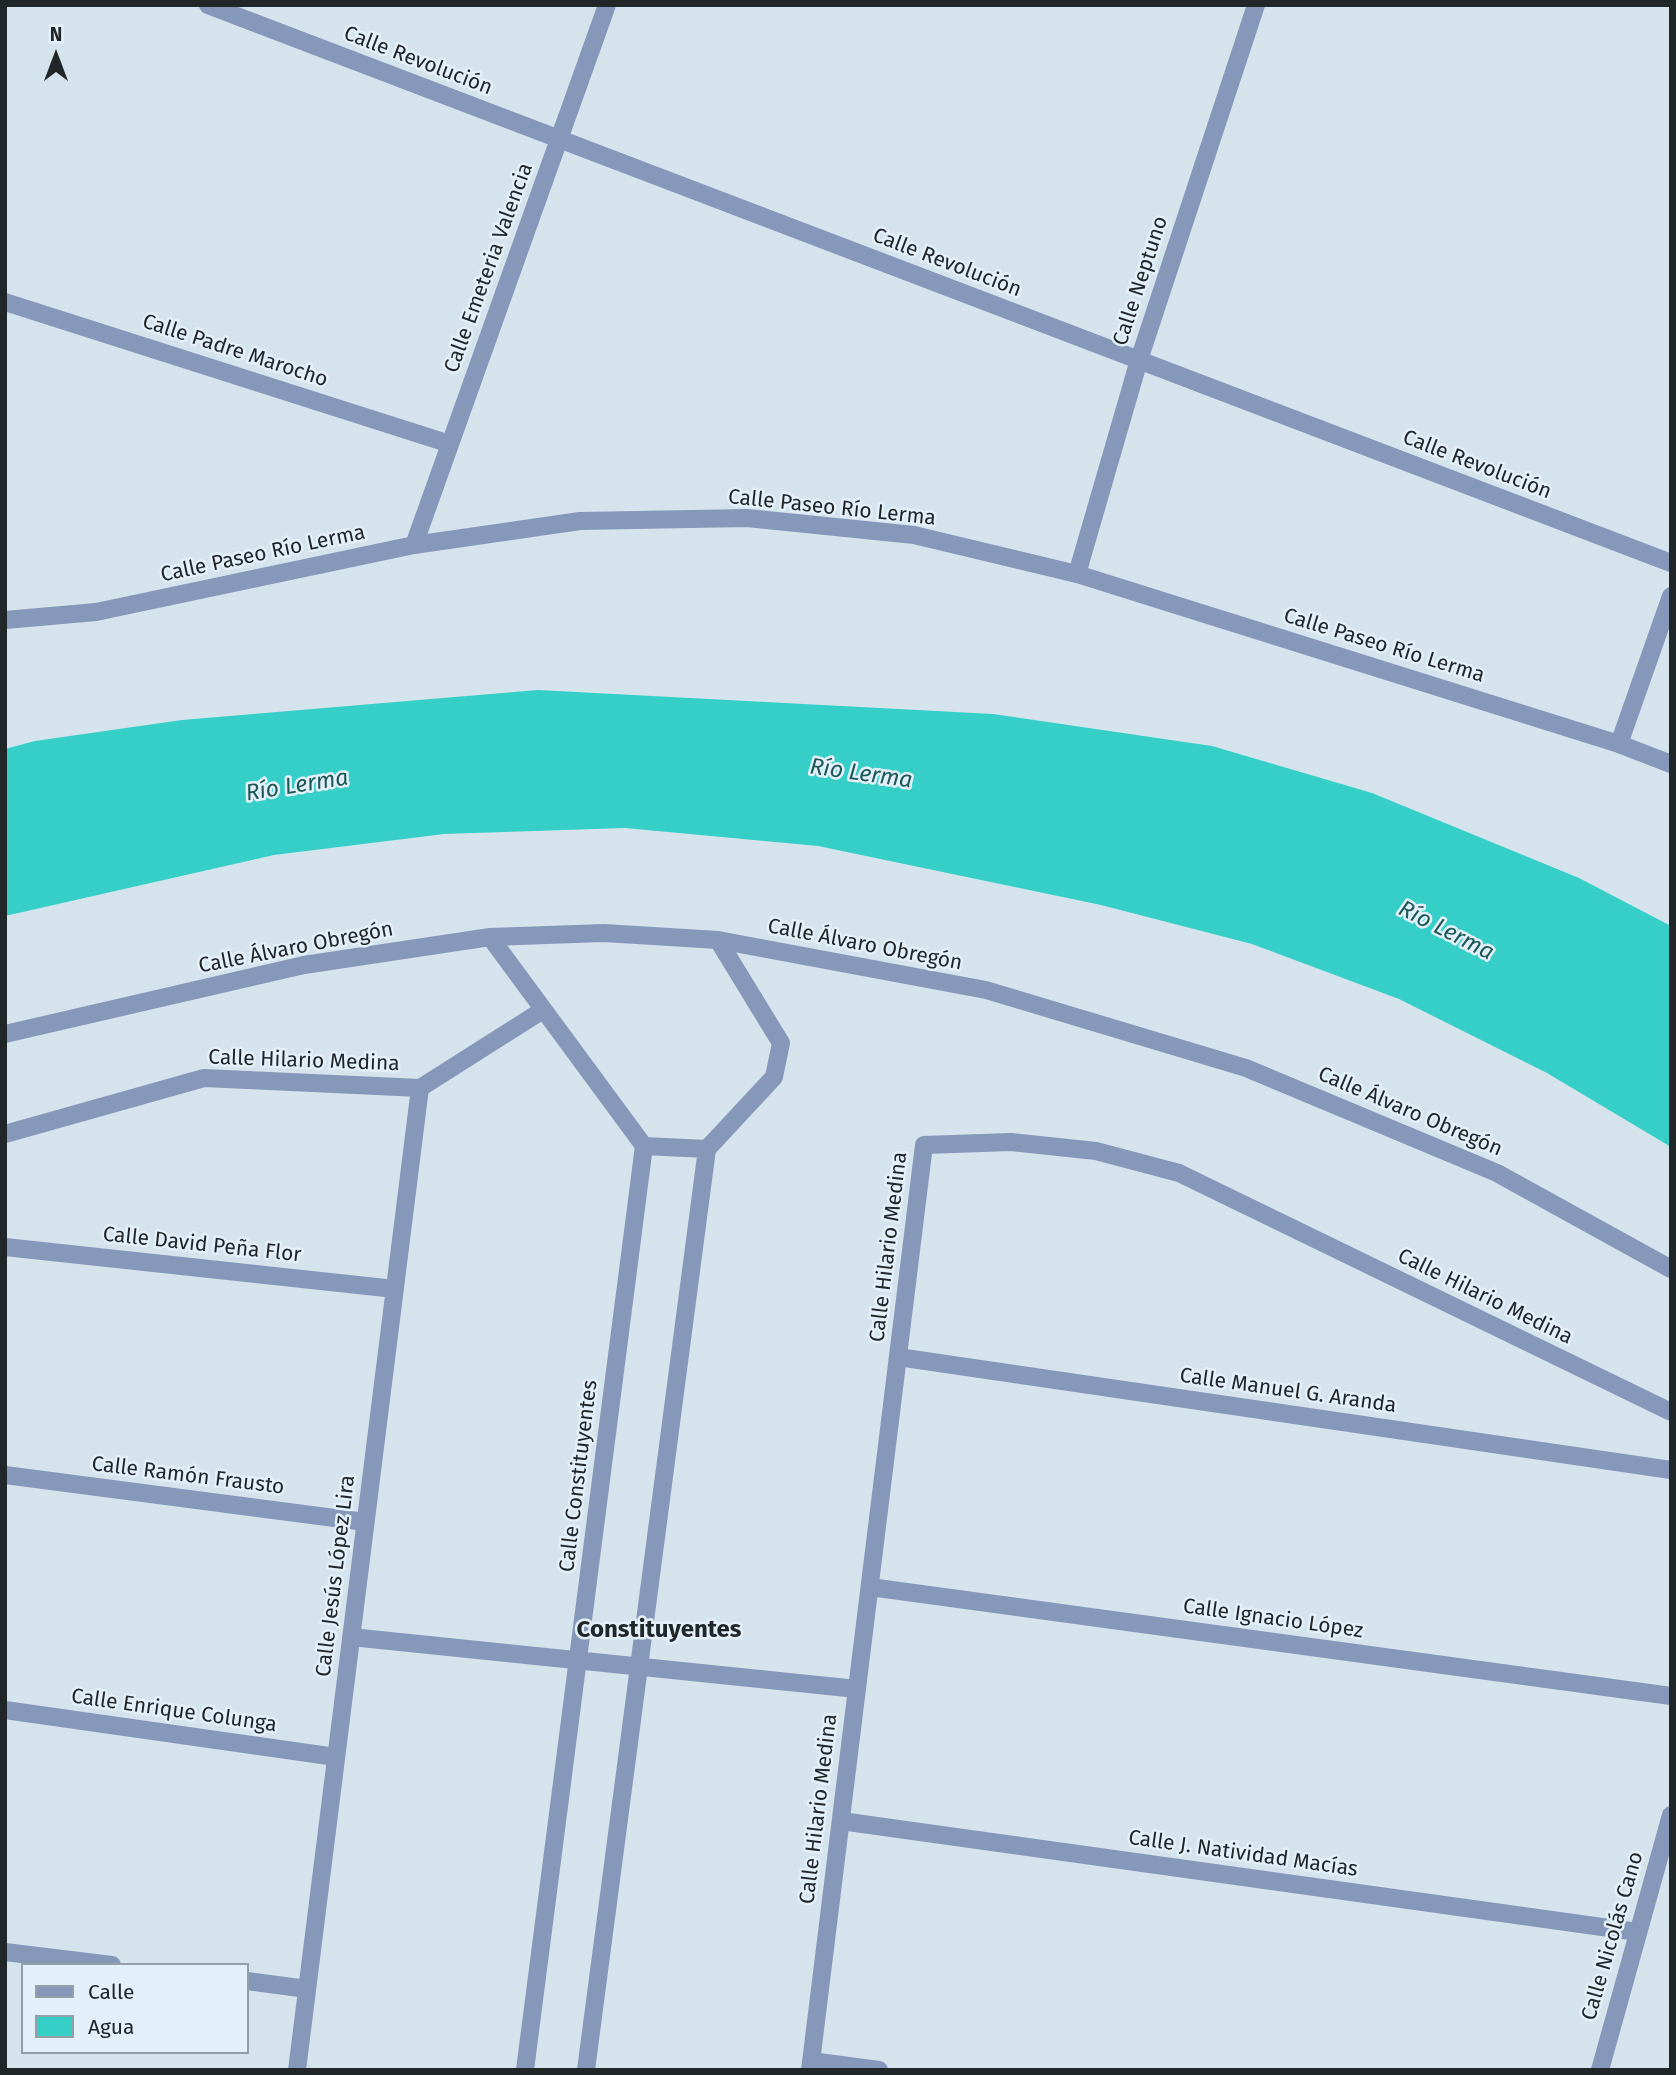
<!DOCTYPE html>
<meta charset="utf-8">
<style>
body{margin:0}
#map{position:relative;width:1676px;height:2075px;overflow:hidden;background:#d5e3ec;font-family:"Fira Sans",sans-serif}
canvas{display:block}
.frame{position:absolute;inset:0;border:7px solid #212629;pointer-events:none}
.legend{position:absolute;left:21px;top:1963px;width:228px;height:91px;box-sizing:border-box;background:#e3f0fa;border:2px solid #959fa6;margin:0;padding:9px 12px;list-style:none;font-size:21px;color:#212629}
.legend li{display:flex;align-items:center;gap:14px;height:35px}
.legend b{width:35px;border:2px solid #959fa6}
.north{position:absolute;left:21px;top:21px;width:70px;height:70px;-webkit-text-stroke:5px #e3f0fa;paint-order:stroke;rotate:0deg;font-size:19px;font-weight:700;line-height:28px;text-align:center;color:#212629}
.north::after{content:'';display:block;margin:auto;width:24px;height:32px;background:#212629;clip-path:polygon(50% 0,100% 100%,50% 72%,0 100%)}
</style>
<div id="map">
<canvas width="1676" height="2075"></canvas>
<div class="frame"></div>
<ul class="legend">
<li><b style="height:9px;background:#8698ba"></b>Calle</li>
<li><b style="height:19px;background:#36cfc8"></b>Agua</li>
</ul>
<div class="north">N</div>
</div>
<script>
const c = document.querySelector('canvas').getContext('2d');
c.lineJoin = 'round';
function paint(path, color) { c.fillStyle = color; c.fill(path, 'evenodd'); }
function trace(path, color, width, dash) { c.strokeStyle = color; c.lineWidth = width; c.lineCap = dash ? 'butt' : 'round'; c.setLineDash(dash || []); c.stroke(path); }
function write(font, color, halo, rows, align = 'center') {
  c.font = font + ' "Fira Sans",sans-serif'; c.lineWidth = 5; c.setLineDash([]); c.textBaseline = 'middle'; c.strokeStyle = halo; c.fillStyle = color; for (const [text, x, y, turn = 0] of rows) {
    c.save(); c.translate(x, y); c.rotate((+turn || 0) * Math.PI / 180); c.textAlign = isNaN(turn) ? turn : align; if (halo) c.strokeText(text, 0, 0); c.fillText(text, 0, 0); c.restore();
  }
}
paint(new Path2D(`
 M538,690l455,24 219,32 160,47 207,85 92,48v221l-124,-74 -148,-74 -147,-55 -151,-39 -283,-59 -193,-18 -181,6 -170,21 -269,61v-167l30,-8 147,-21z`), '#36cfc8');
trace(new Path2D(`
 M208,5l1463,558
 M5,302l445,142
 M414,545l193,-540
 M1077,574l62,-214 117,-355
 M5,620l91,-8 318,-67 166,-24 167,-3 167,17 163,39 542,170 52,20
 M1619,744l52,-148
 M490,937l154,209 -119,924
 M5,1034l299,-69 186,-28 114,-4 114,7 268,50 260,78 251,105 174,96
 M5,1134l199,-56 216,10 123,-78
 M644,1146l63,3
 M5,1247l390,42
 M898,1357l773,113
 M5,1475l360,47
 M870,1587l801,109
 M351,1637l506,52
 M5,1710l331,47
 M841,1821l797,111
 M5,1952l107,13
 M247,1981l60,8
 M811,2061l68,9
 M297,2070l123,-982
 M586,2070l121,-921 67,-72 7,-34 -63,-103
 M810,2070l114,-925 87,-3 85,9 83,22 492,239
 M1600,2070l71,-255`), '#8698ba', 18);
write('21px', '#212629', '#e3f0fa', [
 ["Calle Revolución",418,61,21],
 ["Calle Revolución",947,263,21],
 ["Calle Emeteria Valencia",489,268,-70],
 ["Calle Neptuno",1141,281,-72],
 ["Calle Padre Marocho",235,351,18],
 ["Calle Revolución",1477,465,21],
 ["Calle Paseo Río Lerma",832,508,6],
 ["Calle Paseo Río Lerma",263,554,-12],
 ["Calle Paseo Río Lerma",1384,646,17],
 ["Calle Álvaro Obregón",865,945,11],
 ["Calle Álvaro Obregón",296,948,-11],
 ["Calle Hilario Medina",304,1061,2],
 ["Calle Álvaro Obregón",1410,1112,23],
 ["Calle David Peña Flor",202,1245,6],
 ["Calle Hilario Medina",889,1247,-83],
 ["Calle Hilario Medina",1485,1297,26],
 ["Calle Manuel G. Aranda",1288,1391,8],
 ["Calle Ramón Frausto",188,1476,7],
 ["Calle Constituyentes",579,1476,-83],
 ["Calle Jesús López Lira",336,1576,-83],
 ["Calle Ignacio López",1273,1619,8],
 ["Calle Enrique Colunga",174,1711,8],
 ["Calle Hilario Medina",819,1809,-83],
 ["Calle J. Natividad Macías",1243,1854,8],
 ["Calle Nicolás Cano",1613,1936,-74]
]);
write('italic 23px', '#1c5856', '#e3f0fa', [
 ["Río Lerma",861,774,8],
 ["Río Lerma",297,786,-9],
 ["Río Lerma",1446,931,27]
]);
write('bold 24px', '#212629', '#e3f0fa', [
 ["Constituyentes",659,1630]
]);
</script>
